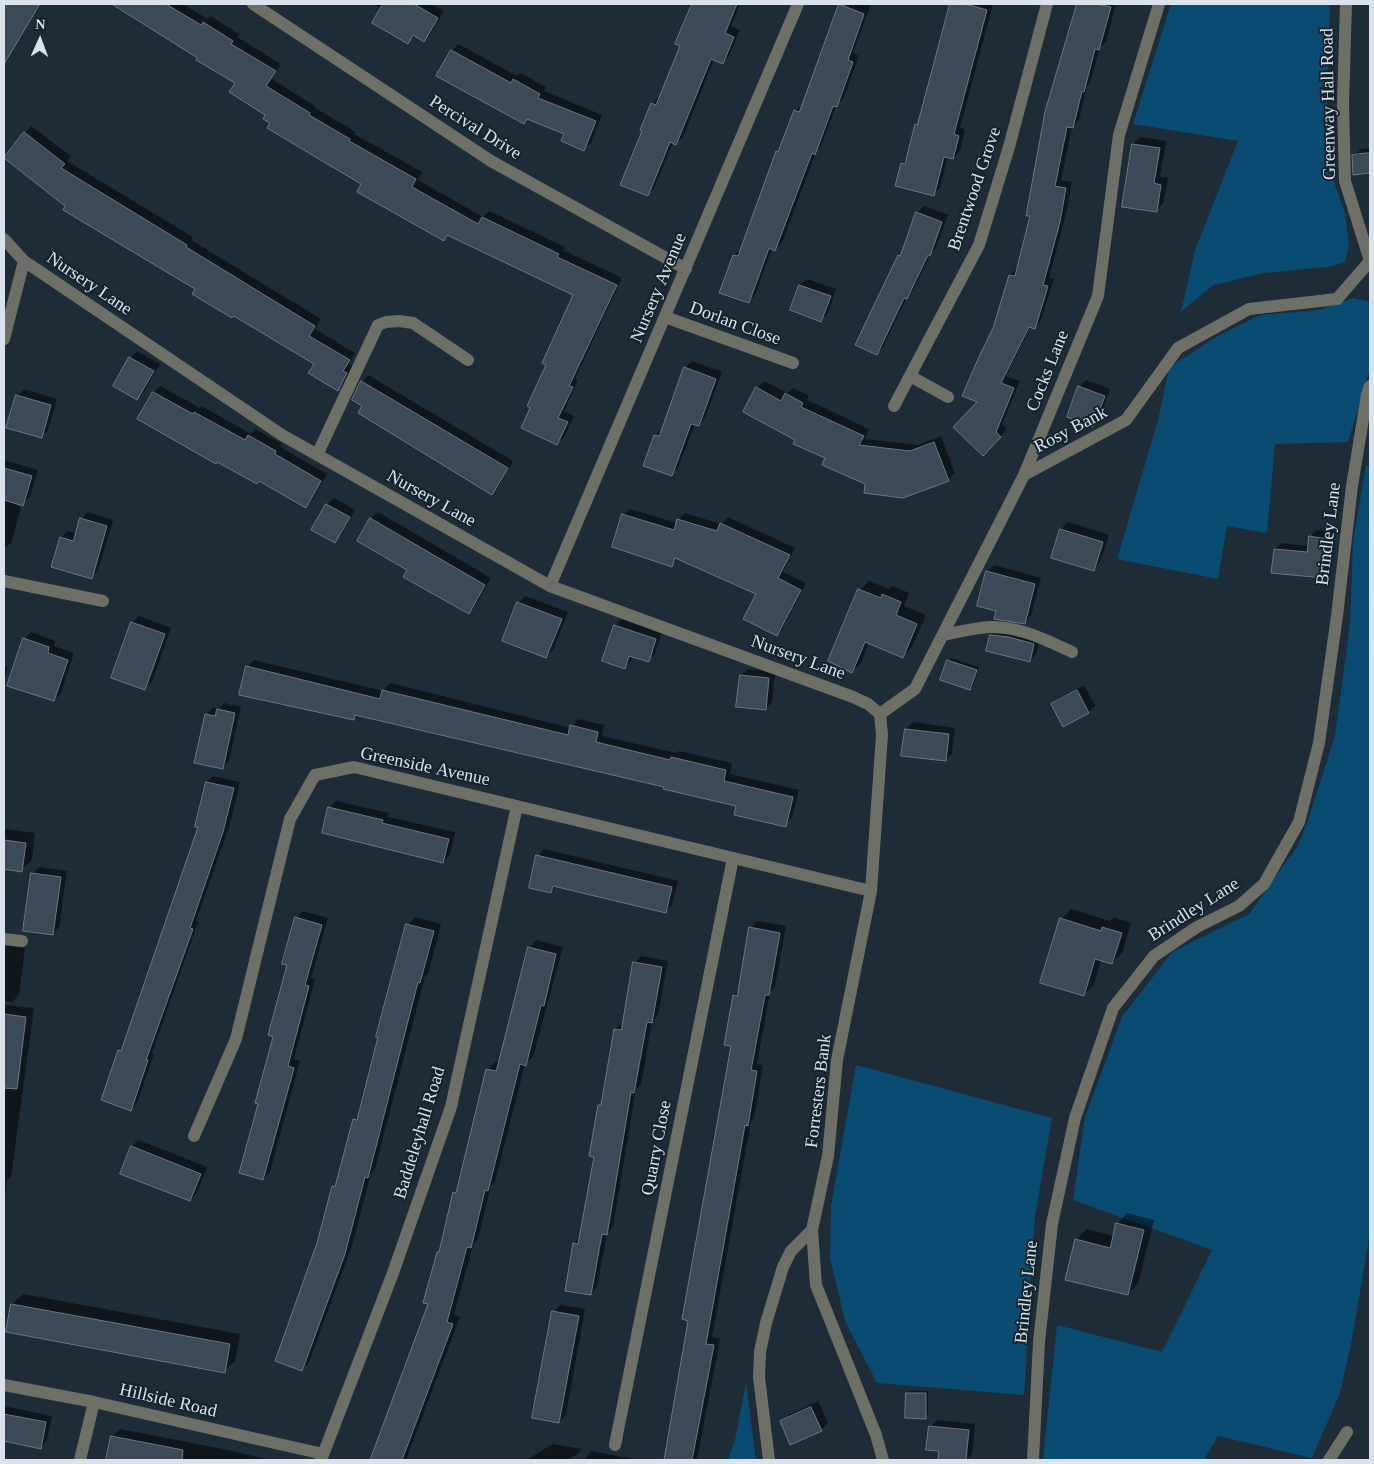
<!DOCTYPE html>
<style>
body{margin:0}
#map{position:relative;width:1374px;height:1464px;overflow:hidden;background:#1d2c36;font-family:"Times New Roman",serif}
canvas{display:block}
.frame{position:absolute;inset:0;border:5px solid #dae3eb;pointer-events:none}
.north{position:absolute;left:15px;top:15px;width:50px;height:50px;-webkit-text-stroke:4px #13222c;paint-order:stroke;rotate:2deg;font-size:14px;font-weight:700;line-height:20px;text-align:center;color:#dae3eb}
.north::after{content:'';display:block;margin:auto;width:18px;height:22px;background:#dae3eb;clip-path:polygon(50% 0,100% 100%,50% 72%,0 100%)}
</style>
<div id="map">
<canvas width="1374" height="1464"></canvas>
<div class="frame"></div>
<div class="north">N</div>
</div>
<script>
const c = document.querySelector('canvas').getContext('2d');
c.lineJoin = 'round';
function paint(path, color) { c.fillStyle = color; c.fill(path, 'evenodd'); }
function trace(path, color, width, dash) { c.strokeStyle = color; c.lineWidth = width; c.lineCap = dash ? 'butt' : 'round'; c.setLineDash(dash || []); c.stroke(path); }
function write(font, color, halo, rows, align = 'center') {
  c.font = font + ' "Times New Roman",serif'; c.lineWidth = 4; c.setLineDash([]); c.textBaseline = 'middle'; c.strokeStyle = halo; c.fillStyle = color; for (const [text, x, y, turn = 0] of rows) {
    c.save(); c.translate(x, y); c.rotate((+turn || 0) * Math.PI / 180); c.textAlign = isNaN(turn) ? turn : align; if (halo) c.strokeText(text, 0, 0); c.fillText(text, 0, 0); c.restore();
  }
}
paint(new Path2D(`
 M1171,4h159l-3,95 5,77 13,37 4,31 -4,18 -18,5 -63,6 -51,12 -32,27 14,-62 43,-109 -105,-17z
 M1352,298l18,4v67l-22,73 -73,2 -8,89 -40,-7 -9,53 -101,-20 41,-139 11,-52 45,-30 46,-23 60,-5z
 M1366,465l4,2v766l-18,106 -12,54 -28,65 -94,-22 -14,24h-161l14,-135 105,27 50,-102 -139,-50 12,-83 37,-100 50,-65 77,-38 48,-67 10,-24 28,-87 15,-112 3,-82z
 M856,1065l196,53 -17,98 -11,179 -147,-12 -32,-62 -15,-63 1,-52z
 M746,1383l10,77h-28l7,-20z`), '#0a4c71');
paint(new Path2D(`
 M4,4h37l-21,34 -6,7 -10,-6z
 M114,4h69l25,15 2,-3 29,18 -2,3 44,27 -9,15 43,27v2l41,24 -2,2 68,38 -4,8 65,37 6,-6 76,36 -2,3 59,28 -47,101 3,1 -14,31 10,5 -10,21 -7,7 -10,-80 28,-69 -126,-61 -5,5 -172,-117 -5,-7 -30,-33z
 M373,4h59l12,7 -14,23 -6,6 -9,-5 -7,7 -26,-33z
 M683,4h57l-9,22 9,4 -11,26 -7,7 -8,-4 -31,78 -7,7 -3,-2 -19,46 -7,7 -3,-65 8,-26 6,-7 2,1 22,-52 10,-38z
 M840,4h31l-18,49 6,3 -16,43 -7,7 -15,40 -5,6 -34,91 -7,6 -3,-1 -17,47 -7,7 -14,-47 7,-6 36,-97 4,-4 14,-37 8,-7z
 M951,4h42l-33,124 5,1 -5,22 -7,7 -5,-2 -8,32 -7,7 -31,-32 5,-5 9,-33 3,-3z
 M1078,4h38l-10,38 -6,5 -10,36 -3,3 -8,34 -7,7 -11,53 11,2 -6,32 -17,64 5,1 -13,41 -6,7 -4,-1 -25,50 14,5 -18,43 5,5 -24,25 -4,-52 15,-73 16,-54 7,-7 15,-53 23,-128z
 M458,44l59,32 3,-3 26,14 -2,4 58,24 -11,28 -7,6 -18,-15 -38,-16 -4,5 -72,-72z
 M31,126l40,30 -4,5 126,76 -2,3 130,79 -6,10 40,24 -6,11 4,2 -9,17 -6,7 -23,-27 -248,-157 -62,-49z
 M1140,137l26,4 -6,36 8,1 -5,26 -6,6 -34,-5 10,-61z
 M1370,148v23l-16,3v-18l7,-7z
 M924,206l24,9 -12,33 -5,5 -18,38 -6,6 -24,50 -6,7 22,-98 4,-4 14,-39z
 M807,279l29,10 -8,24 -7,7 -30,-11 9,-24z
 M137,351l23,13 -16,28 -7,7 -7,-41z
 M692,361l30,11 -17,46 -7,7 -3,-1 -17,44 -7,6 -15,-38 6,-7 23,-61z
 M368,375l145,86 -15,26 -7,7 -127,-89 -2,-23z
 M1086,380l24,9 -11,30 -6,6 -14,-38z
 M764,381l23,12 6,-5 16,8 -2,4 62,29 -4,10 53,6 23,-9 14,37 -7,7 -82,3 -69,-43 -53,-29 13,-23z
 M160,386l40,22 2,-2 49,28 4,-5 27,15 -2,3 47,27 -15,26 -6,6 -46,-26 -42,-19 -64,-68z
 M24,389l33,10 -9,31 -7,6 -24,-40z
 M4,460l34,10 -8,27 -8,7 -11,39 -7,6z
 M334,498l21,12 -14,25 -6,6 -22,-12 14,-24z
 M630,509l47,14 2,-4 6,-6 36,11 7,-7 67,31 -12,24 23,11 -23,45 -6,7 -19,-41 -80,-35 -6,6 -49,-50z
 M88,512l25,8 -15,50 -6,7 -31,-39 7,-7 9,3 4,-15z
 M378,512l113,66 -16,28 -6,7 -60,-43 -51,-29 13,-23z
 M1068,522l41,13 -9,27 -7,7 -41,-12 9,-28z
 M1317,530l17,2 -4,38 -7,7 -48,-28 7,-6 27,3 1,-9z
 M994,565l47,13 -10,38 -7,6 -26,-12 -11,-38z
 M869,581l20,8 4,-3 16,7 -5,13 22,9 -14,32 -9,9 -34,-14 -8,21 -9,9 8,-82z
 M525,596l43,16 -15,38 -7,6 -28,-53z
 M139,616l32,12 -19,54 -7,6 -13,-65z
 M622,619l40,14 -7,21 -7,6 -15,-5 -2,6 -7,7 -9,-42z
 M998,629l42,9 -4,16 -6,7 -39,-25z
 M31,632l24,9 -1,5 20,7 -13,40 -7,7 -30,-61z
 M951,658l28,9 -6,19 -3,3 -22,-28z
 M254,660l129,31 7,-8 181,45 7,-9 26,6 -2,11 74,17 3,-2 53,12 -2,11 69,16 -7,28 -7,7 -48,-20 -72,-19 -306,-72 -5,5 -107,-52z
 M4,666l4,1 -4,14z
 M748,669l27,3 -3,30 -7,7 -24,-33z
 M1084,685l11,21 -6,6 -25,14 -12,-21 7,-7z
 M224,703l17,4 -12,54 -6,7 -27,-6 11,-48 6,-7 6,2z
 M913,722l42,6 -3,25 -6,7 -40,-31z
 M213,776l27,6 -10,42 -34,97 2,1 -46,131 2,1 -17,49 -6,6 -12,-58 4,-4 77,-220 7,-45z
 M336,801l53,12 -1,4 67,15 -5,23 -7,7 -114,-54z
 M4,829l31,4 -3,27 -11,10 -17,-2z
 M544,849l134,32 -6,24 -7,7 -109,-26 -5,6 -13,-36z
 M39,867l28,4 -8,56 -7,7 -20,-60z
 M1071,909l39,12 4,-4 17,6 -9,30 -10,10 -11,-3 -7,25 -11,10 -22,-76z
 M303,911l25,7 -17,60 4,1 -21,80 6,2 -30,111 -7,7 -4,-76 16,-67 21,-118z
 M415,917l26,7 -13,50 -3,2 -50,193 -4,5 -19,72 -43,116 -8,8 11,-107 22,-76 4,-4 16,-63 5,-5 49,-190z
 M757,921l29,5 -11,61 -5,5 -13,72 6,1 -9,53 -3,3 -39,216 8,2 -23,121h-31l24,-140 43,-275 1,-50 5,-5 11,-62z
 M536,940l27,7 -30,110 -8,7 -30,118 -4,3 -13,54 -5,6 -19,69 6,3 -54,143h-35l58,-157 9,-51 2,-1 15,-58 3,-4 30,-120 7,-7 5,1 29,-115z
 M4,945l21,3 -6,47 -7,7 -8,-1z
 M641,956l27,5 -10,54 -6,7 -11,63 -5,4 -23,138 -6,6 -10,54 -6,7 -17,-51 6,-5 15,-82 4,-50 3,-3 13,-73 7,-7h2l11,-60z
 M5,1005l29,3 -23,169 -4,3 -3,25v-199z
 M138,1140l69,27 -10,26 -7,7 -58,-54z
 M1127,1213l27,7 -16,64 -11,10 -51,-55 11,-10 27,7 3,-12z
 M23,1294l217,40 -5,27 -11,10 -212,-67z
 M560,1305l25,4 -19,106 -7,7 -5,-110z
 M910,1391h18v23l-3,3 -18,-23z
 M818,1401l10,22 -7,7 -40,-9 7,-6z
 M4,1406l48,10 -5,25 -7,7 -36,-8z
 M937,1420l38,4 -3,30 -6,6 -27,-2 1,-8 -10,-23z
 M120,1429l113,22 36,9h-161l4,-23z
 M553,1444l29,5 -6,6 -10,5h-40z
 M591,1451l49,9h-56z`), '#0007');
const building = new Path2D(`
 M4,4h36l-36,60z
 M112,4h54l35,21 2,-3 30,19 -2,3 45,27 -10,15 44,27 -1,2 41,24 -1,2 67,38 -4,8 66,37 4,-7 77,37 -2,3 60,28 -48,101 4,1 -15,31 10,4 -11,23 -36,-17 9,-20 -3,-2 19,-41 -4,-2 31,-68 -126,-60 -3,6 -87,-49 4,-8 -94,-56 3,-5 -7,-4 2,-4 -36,-23 6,-9 -39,-23 1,-2z
 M383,4h31l24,14 -14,24 -11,-7 -5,9 -36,-21z
 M692,4h45l-12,29 9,4 -11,27 -12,-5 -35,86 -6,-3 -22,54 -28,-11 22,-54 -2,-1 11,-27 5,2 24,-59 -5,-2z
 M839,4l25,10 -16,46 5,2 -16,45 -4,-1 -18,49 -3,-2 -37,98 -6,-3 -20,55 -30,-10 14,-38 5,1 38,-105 2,1 16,-42 5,2z
 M950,4h15l22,6 -33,124 5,2 -6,23 -9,-2 -10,39 -39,-10 6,-23 4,1 10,-40 2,1z
 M1077,4h20l14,3 -12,43 -4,-1 -11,43 -2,-1 -9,37 -6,-1 -12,59 11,2 -6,34 -17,63 5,1 -13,43 -6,-2 -28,56 13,5 -18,44 5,5 -18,19 -30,-29 24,-25 -15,-6 16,-37 15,-31 16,-53 6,1 15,-60h-4l19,-104z
 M451,50l60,33 2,-4 27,15 -2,4 58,23 -12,30 -23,-10 3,-7 -37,-15 -3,5 -88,-48z
 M24,132l41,32 -4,4 126,77 -1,2 129,79 -6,10 41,24 -7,11 4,2 -9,18 -30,-18 6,-9 -80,-48 -2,2 -40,-24 3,-5 -132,-79 2,-4 -61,-48z
 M1132,144l28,4 -6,35 7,2 -4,27 -35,-5z
 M1370,153v20l-17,2 -1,-20z
 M916,212l26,10 -12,34 -2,-1 -21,44 -3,-1 -27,57 -22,-10 43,-90 2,1z
 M799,285l32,11 -10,26 -31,-12z
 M129,357l25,14 -17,29 -24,-14z
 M684,367l32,12 -17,47 -8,-2 -19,52 -29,-10 11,-31 5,1z
 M361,381l147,87 -16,27 -134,-82 4,-7 -10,-6z
 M1078,386l27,10 -12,31 -26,-10z
 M756,387l25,14 4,-8 18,10 -2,4 63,29 -5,9 51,6 24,-9 15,39 -46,17 -39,-5 1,-9 -43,-19 3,-7 -32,-14 2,-4 -52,-28z
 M153,392l40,22 1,-2 51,28 3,-5 28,16 -1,3 46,27 -15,27 -47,-27 -2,3 -40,-22 -1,2 -79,-45z
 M16,395l35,10 -9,33 -36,-10z
 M4,468l28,8 -9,30 -19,-6z
 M326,504l24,13 -15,26 -24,-13z
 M622,514l52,16 3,-11 40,12 3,-8 70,32 -12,23 23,12 -24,46 -34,-17 13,-25 -81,-36 -3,9 -60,-20z
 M80,518l27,8 -15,53 -41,-12 9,-30 13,4z
 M370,518l115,67 -16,29 -66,-37 4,-7 -50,-29z
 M1060,529l43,13 -9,29 -43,-13z
 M1309,536l19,3 -4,39 -53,-5 3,-24 33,3z
 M986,571l49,13 -10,40 -31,-5 2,-8 -19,-5z
 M858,589l23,9 1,-4 19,8 -5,13 21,9 -14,34 -38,-16 -13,31 -24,-12z
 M517,602l45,17 -16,39 -44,-17z
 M131,622l34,12 -20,56 -34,-12z
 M614,625l42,14 -7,23 -20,-6 -4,13 -23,-8z
 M990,635l19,2 25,7 -4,18 -44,-11z
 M23,638l26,9 -1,6 20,7 -14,41 -47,-15z
 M947,660l30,10 -7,20 -30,-10z
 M246,666l134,33 2,-9 186,45 2,-10 28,7 -2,10 74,18 1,-3 55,13 -2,11 69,16 -7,30 -52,-12 2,-9 -73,-17 1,-2 -309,-72 -1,5 -115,-25z
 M740,675l29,3 -3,32 -30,-3z
 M1077,690l12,23 -26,14 -12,-23z
 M217,709l18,4 -12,56 -29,-6 11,-49 10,2z
 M905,729l44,5 -3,27 -45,-5z
 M206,782l28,6 -11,44 -33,96 3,1 -47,131h2l-17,51 -30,-11 17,-50 3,1 77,-224h-3z
 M328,807l55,13 -1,3 67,16 -6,24 -121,-30z
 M4,840l22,3 -4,29 -18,-3z
 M536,855l136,32 -6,26 -113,-27 -2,7 -22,-5z
 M31,873l30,4 -8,58 -30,-4z
 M295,917l27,8 -17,60 4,1 -21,80 6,2 -31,112 -24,-7 19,-69 -3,-1 18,-66 -5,-2 19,-70 -5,-1z
 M1060,918l41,13 1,-4 20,6 -10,31 -17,-5 -11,37 -44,-13z
 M406,924l28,7 -14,52 -2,-1 -50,196 -3,-1 -20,77 -43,117 -27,-10 42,-118 15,-57 3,1 18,-68 4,1 21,-83h-2z
 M749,927l31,6 -11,62h-4l-14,75 6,1 -9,55 -3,-1 -39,219 8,1 -22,115h-28l24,-139 -6,-2 49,-273 -7,-1 9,-50 4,1z
 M528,947l28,7 -12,52 -3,-1 -15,61 -6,-2 -32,127 -3,-1 -14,58 -4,-1 -20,75 6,2 -51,136h-32l58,-156 -5,-1 14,-51h2l14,-60 3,1 30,-124 10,2z
 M633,962l29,5 -10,56 -5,-1 -13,71 -3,-1 -24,143 -5,-1 -11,61 -26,-4 8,-48 5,1 16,-87 -5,-1 9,-51h3l13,-76 7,1z
 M4,1014l22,3 -9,72 -13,-1z
 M131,1146l70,28 -11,27 -70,-27z
 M1116,1223l28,7 -16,65 -63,-15 10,-41 35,9z
 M11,1304l219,40 -5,29 -219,-41z
 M552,1311l27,5 -20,107 -27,-5z
 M906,1393h20v26l-21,-1z
 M811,1407l11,24 -32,14 -10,-24z
 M4,1414l42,8 -5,27 -37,-8z
 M929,1426l40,4 -3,30h-28l1,-9 -13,-1z
 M111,1436l72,14 -1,10h-76z`);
paint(building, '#3b4a56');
trace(building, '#687985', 1);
trace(new Path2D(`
 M253,4l238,157 195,108
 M4,239l20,22 258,174 268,151 303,111 15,7 12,10
 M665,317l128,46
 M4,339l20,-78
 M910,376l38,21
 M894,406l85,-161 30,-98 38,-143
 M317,455l61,-130 8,-3 13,-1 14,2 55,37
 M1024,475l102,-55 52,-72 71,-39 88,-10 33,-38 -25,-80 -2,-77 3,-100
 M4,581l99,20
 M550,586l248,-582
 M943,635c15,-3 31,-7 46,-8 30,-1 57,13 83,25
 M880,714l35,-25 109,-214 74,-179 21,-161 40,-131
 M880,714l2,21 -11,156 -34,169 -9,96 -16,74 4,55 60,150 7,25
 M4,939l18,2
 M194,1136l42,-97 54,-220 25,-44 39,-8 517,124
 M4,1385l90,17 229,52
 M615,1445l118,-587
 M80,1460l14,-58
 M321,1460l72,-187 58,-166 66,-301
 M769,1460l-10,-83 1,-25 6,-29 17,-56 8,-16 21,-21
 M1033,1460l6,-118 13,-118 23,-106 38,-110 41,-52 43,-29 42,-21 25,-22 35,-62 20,-79 18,-127 15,-130 15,-91 3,-9
 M1329,1460l18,-28`), '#6e7068', 12);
write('18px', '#dae3eb', '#13222c', [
 ["Greenway Hall Road",1329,104,-91],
 ["Percival Drive",475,128,32],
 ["Brentwood Grove",975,189,-71],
 ["Nursery Lane",89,284,34],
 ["Nursery Avenue",659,288,-67],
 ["Dorlan Close",735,324,20],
 ["Cocks Lane",1048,371,-68],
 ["Rosy Bank",1071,430,-28],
 ["Nursery Lane",431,499,29],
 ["Brindley Lane",1329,534,-83],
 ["Nursery Lane",798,658,20],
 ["Greenside Avenue",425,767,12],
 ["Brindley Lane",1194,910,-32],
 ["Forresters Bank",819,1091,-83],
 ["Baddeleyhall Road",420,1133,-73],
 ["Quarry Close",657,1148,-79],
 ["Brindley Lane",1027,1292,-84],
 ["Hillside Road",168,1401,13]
]);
</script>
